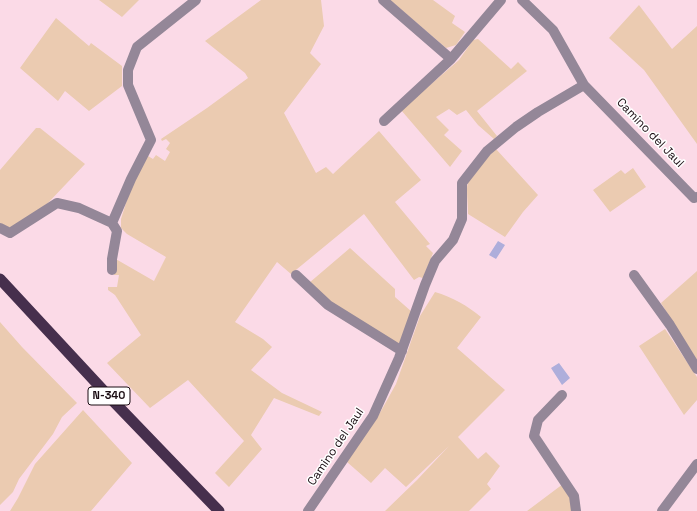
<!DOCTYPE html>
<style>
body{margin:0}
canvas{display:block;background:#fbdae7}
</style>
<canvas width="697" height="511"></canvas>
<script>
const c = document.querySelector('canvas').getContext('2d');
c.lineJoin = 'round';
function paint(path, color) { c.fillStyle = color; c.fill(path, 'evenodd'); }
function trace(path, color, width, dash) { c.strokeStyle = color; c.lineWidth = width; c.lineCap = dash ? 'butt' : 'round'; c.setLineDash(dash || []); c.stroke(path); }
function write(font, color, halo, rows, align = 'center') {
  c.font = font + ' "Space Grotesk",sans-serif'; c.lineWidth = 3; c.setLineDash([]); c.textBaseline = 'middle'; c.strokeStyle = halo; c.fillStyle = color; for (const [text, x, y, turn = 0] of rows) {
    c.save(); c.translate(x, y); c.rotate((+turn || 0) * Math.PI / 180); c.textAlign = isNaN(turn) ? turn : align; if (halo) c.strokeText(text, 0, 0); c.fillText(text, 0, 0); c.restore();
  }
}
paint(new Path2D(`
 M99,0h40l-17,17z
 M261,0h60l3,26 -14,27 11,11 -37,49 32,60 10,-6 7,7 46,-43 42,49 -26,22 35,42 -4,2 7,7 -10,25 -4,-1 -5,3 -50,-66 -73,60 -14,-12 -42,60 28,17 9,8 -21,23 31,23 40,19 -3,4 -45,-18 -23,37 11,14 -33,38 -14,-14 29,-32 -56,-61 -38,28 -43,-45 34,-28 -26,-40 -7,-5v-3h9l2,-12h-5v-17l40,23 12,-24 -39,-23 -6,-6v-9l10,-32 17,-31 5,3 3,-4 9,6 5,-9 -4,-3 4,-6 -4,-4 -4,2 -1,-2 46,-31 41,-30 -3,-5 -40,-32z
 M390,0h43l22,16 -3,7 13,9 -9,13 -10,3z
 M639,5l33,44 25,-23v118l-53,-74 -35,-32z
 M56,18l33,28 2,-3 31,23v20l-33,25 -24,-20 -7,10 -38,-33z
 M478,39l33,30 7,-7 9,9 -50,40 20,25 -3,3 -16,-14 -12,-15 -9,5 -8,-6 -13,8 13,13 -5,5 18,16 -12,16 -49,-57 58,-50 14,-20z
 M36,128h4l45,36 -37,39 -36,25 -12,-3v-55z
 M496,149l42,46 -15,17 -18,25 -37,-23c0,-8 -1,-17 -1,-25 1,-17 18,-29 29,-40z
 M633,168l13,19 -36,25 -17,-22 28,-20 4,4z
 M350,248l45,41v8l17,15 -12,35 -68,-44 -23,-20z
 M697,271v91l-36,-59z
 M435,292c17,5 33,14 46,25l-24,31 48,42 -47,47 20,22 8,-7 14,14 -13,18 4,5 -22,22h-84l32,-31 32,-34 -43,41 -21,-19 -14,15 -24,-21 34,-51 15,-27 24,-68z
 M0,322l22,25 55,56 -15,14 -9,17 -34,45 -6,13 -13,13z
 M665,329l32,48v23l-13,15 -45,-69z
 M83,410l49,53 -41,48h-81l8,-13 17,-34z
 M563,484l8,13 1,14h-45z`), '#ebcbb1');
paint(new Path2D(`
 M498,241l7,4 -9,14 -7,-4z
 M559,363l11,15 -8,7 -11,-17z`), '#aeaedb');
trace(new Path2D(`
 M383,0l68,59
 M522,0l31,30 31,55 110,113 3,-1
 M384,121l67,-62 50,-59
 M0,228l10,5 47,-30 22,5 33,15 19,-44 20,-39 -23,-55v-15l9,-23 59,-47
 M112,270v-11l5,-28 -5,-8
 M296,275l32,30 74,46
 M634,275l36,50 27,44
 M562,395l-24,25 -4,16 40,60 2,15
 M308,511l65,-95 26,-58 26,-73 10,-24 18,-21 9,-21v-36l25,-32 29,-24 22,-15 46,-27
 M662,511l35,-47`), '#948798', 10);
trace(new Path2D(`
 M0,279l115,124 104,108`), '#462f4d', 11);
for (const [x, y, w] of [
 [109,396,42]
]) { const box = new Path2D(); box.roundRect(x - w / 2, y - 9, w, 18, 3); c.fillStyle = '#fff'; c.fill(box); trace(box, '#1b0d13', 1); }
write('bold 11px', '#1b0d13', null, [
 ["N-340",109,396]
]);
write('12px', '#1b0d13', '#fff', [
 ["Camino del Jaul",650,133,46],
 ["Camino del Jaul",336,447,-56]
]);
</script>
